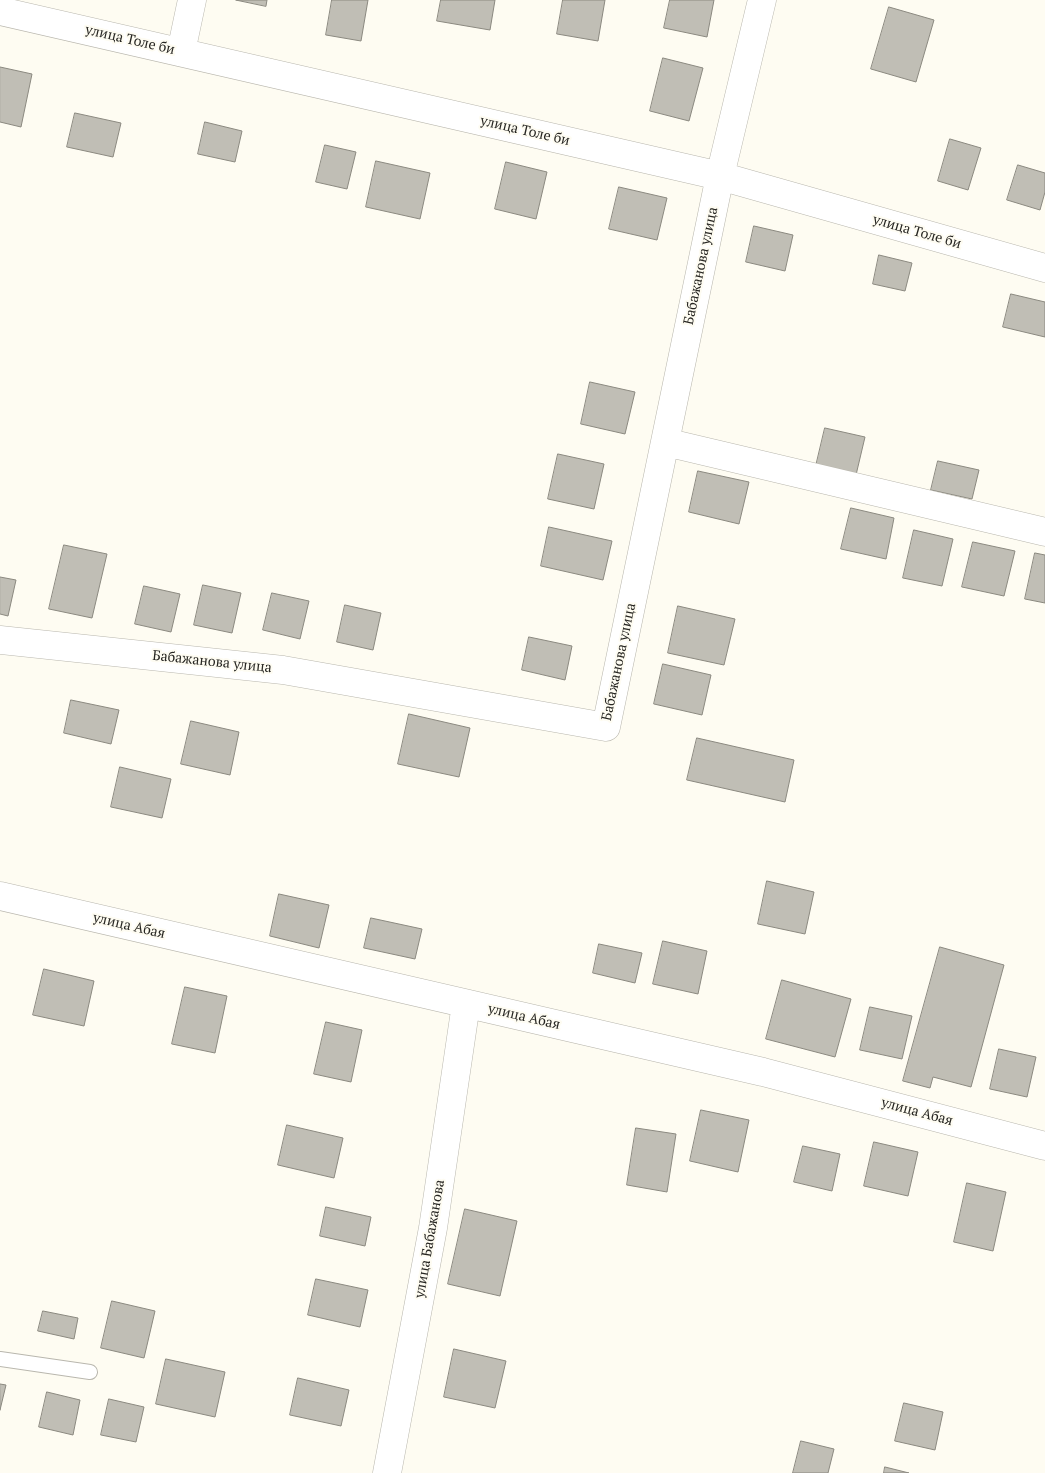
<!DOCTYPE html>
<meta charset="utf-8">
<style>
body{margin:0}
canvas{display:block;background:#fefcf2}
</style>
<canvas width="1045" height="1473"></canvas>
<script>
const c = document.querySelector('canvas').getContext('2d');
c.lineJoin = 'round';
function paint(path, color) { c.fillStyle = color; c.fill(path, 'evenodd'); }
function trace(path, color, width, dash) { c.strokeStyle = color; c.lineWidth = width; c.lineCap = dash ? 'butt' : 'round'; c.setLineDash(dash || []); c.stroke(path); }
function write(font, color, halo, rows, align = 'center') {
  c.font = font + ' "PT Serif",serif'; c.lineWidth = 4; c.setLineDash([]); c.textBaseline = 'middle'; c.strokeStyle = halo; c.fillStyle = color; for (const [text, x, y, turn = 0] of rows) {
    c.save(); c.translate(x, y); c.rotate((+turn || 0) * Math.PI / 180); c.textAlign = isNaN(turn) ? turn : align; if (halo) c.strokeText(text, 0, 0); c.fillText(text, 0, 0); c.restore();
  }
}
const building = new Path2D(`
 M236,0h31l-1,6z
 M332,0h36l-7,41 -35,-6z
 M441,0h54l-5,30 -53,-9z
 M563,0h42l-7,41 -41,-7z
 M670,0h44l-7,37 -43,-9z
 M889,7l45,13 -18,62 -45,-13z
 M663,58l40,10 -14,53 -39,-10z
 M0,67l32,7 -11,53 -21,-5z
 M75,113l46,10 -8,34 -46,-10z
 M205,122l37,9 -7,31 -37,-8z
 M950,139l31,9 -13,42 -30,-9z
 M325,145l31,7 -9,37 -31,-7z
 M376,161l54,12 -10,46 -54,-12z
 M506,162l41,10 -11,47 -41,-10z
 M1018,165l27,8v19l-5,18 -33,-10z
 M619,187l48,11 -10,42 -48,-11z
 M754,226l39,9 -8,36 -39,-9z
 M879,255l33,8 -7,28 -32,-7z
 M1011,294l34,8v35l-42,-10z
 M590,382l45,10 -10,42 -44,-10z
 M825,428l40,9 -9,38 -40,-9z
 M558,454l46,10 -10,45 -46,-10z
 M938,461l41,9 -7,29 -41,-9z
 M698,471l51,11 -10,42 -50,-12z
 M851,508l43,10 -8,41 -45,-10z
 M549,527l63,14 -9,39 -62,-14z
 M914,530l39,9 -11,47 -39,-8z
 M973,542l42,9 -11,45 -42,-9z
 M64,545l43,9 -15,64 -43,-9z
 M1035,553l10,2v48l-20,-4z
 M0,577l16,3 -8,36 -8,-2z
 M203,585l38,8 -9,40 -38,-8z
 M144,586l36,8 -9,38 -36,-8z
 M272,593l37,8 -9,38 -37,-9z
 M345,605l36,8 -8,37 -36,-8z
 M678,606l57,13 -11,46 -56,-12z
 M529,637l43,9 -7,34 -43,-10z
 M663,664l48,11 -9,40 -48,-11z
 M71,700l48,10 -8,34 -47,-11z
 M409,714l61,14 -11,49 -61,-13z
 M191,721l48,11 -9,43 -49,-11z
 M697,738l97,22 -9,42 -98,-22z
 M120,767l51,12 -9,39 -51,-11z
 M767,881l47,11 -9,42 -47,-10z
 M279,894l50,11 -10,43 -49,-12z
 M371,918l51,11 -7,30 -51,-11z
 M663,941l44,10 -9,43 -45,-10z
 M599,944l43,9 -7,30 -42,-10z
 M940,947l64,18 -33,122 -38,-10 -3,11 -27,-7z
 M44,969l50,12 -10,45 -51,-11z
 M782,980l69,19 -16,58 -69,-18z
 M185,987l42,9 -12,57 -43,-9z
 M870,1007l42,9 -10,43 -42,-9z
 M326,1022l36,8 -11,52 -37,-8z
 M999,1049l37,8 -9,40 -37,-8z
 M701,1110l48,10 -11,52 -48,-11z
 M287,1125l56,13 -9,40 -56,-13z
 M636,1128l40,6 -9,58 -40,-7z
 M874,1142l44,10 -10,44 -44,-10z
 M803,1146l37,8 -8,37 -38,-9z
 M967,1183l39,9 -13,59 -39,-9z
 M326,1207l45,10 -6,29 -45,-10z
 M465,1209l52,12 -17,75 -52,-12z
 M316,1279l52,11 -8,37 -52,-12z
 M112,1301l43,10 -11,47 -43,-10z
 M43,1311l35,7 -4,21 -36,-8z
 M454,1349l52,12 -11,47 -51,-11z
 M166,1359l59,13 -10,45 -59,-13z
 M298,1378l51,12 -8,36 -51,-11z
 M0,1384l6,1 -6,25z
 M47,1392l33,8 -7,35 -34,-8z
 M109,1399l35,8 -8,35 -35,-7z
 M904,1403l39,9 -8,38 -40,-9z
 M801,1441l33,8 -6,24h-35z
 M885,1467l24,6h-25z`);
paint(building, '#c0beb5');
trace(building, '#8b8980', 1);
const service = new Path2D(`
 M0,1359l90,13`);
const minor = new Path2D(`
 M0,11l720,165 325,92
 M181,52l11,-52
 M665,442l380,90
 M0,640l283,30 323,57 114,-551 42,-176
 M0,896l763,176 282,74
 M387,1473l46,-245 33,-224`);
trace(service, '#b9b7ae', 16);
trace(minor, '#b9b7ae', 29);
trace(service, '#fff', 14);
trace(minor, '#fff', 28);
write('14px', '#272622', '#fefcf2', [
 ["улица Толе би",130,40,13],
 ["улица Толе би",525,131,13],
 ["улица Толе би",917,232,16],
 ["Бабажанова улица",701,266,-78],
 ["Бабажанова улица",212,662,6],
 ["Бабажанова улица",619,662,-78],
 ["улица Абая",129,926,13],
 ["улица Абая",524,1017,13],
 ["улица Абая",917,1112,15],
 ["улица Бабажанова",430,1239,-80]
]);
</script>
